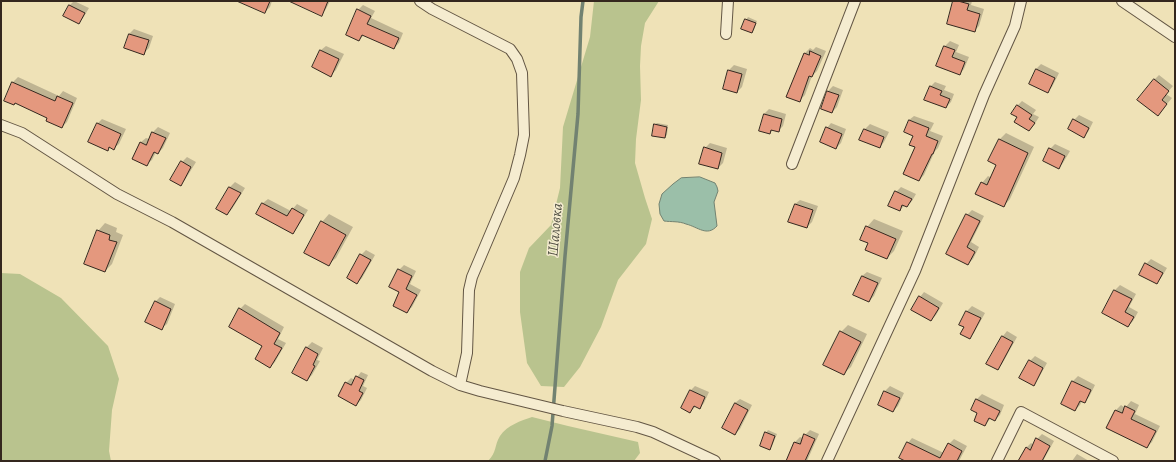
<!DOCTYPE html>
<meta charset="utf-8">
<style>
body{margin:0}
#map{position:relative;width:1176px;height:462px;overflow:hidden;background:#efe2b7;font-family:Alegreya,serif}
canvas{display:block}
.frame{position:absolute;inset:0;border:2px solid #34271e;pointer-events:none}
</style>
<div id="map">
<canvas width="1176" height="462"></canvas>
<div class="frame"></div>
</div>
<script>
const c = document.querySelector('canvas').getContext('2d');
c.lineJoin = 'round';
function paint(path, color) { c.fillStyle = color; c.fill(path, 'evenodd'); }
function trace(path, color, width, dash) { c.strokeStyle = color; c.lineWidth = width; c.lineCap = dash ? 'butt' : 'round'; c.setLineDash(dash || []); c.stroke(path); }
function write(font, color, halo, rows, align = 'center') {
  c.font = font + ' Alegreya,serif'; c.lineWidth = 3; c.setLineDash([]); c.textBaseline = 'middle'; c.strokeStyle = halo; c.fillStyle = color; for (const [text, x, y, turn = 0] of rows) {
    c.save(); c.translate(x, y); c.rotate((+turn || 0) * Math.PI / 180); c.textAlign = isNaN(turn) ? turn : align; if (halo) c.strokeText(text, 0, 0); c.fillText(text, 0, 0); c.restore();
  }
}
paint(new Path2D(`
 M594,1h65l-14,22 -4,23 -1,20 1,34 -5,39 -1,24 10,35 7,21 -6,25 -28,36 -17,47 -21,40 -16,20 -23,-1 -14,-23 -7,-51v-40l9,-24 22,-23 9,-37 3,-61 27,-90z
 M1,273l19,1 41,24 47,48 11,33 -7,31 -3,41 2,10h-110z
 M532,417l36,9 70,16 2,11 -6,8h-146c9,-9 6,-15 12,-25 7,-11 21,-15 32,-19z`), '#b9c38e');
const water = new Path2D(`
 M700,177l15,6 2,4 1,4 -4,11 3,24c-10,11 -19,1 -31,-2 -7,-3 -15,-2 -22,-3l-4,-7 -1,-10 3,-10 11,-10 8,-6z`);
paint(water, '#9bbfa9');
trace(water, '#728271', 1);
paint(new Path2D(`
 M74,1l15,7 -6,10 -5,5 -13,-7 5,-11z
 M245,1h27l-2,6 -5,5z
 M306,1h24l-4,8 -4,5z
 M954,1h18l-1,4 13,4 -5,17 -5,5z
 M363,5l12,6 -4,7 32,15 -4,10 -5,5 -30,-13 -5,5 -1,-30z
 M748,17l9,4 -3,9 -2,2 -6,-12z
 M134,29l19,7 -4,12 -5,5 -15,-19z
 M950,41l9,4 -3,7 13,5 -5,12 -5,5 -21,-8 7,-20z
 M326,46l18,8 -8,16 -5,5 -10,-25z
 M816,47l10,4 -9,20 -5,5 -7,19 -5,5 -12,-4 17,-43 5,-5 3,2z
 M1041,64l18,9 -7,14 -5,5 -11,-23z
 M734,65l13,4 -5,18 -5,5 -13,-4 5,-18z
 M1159,75l14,11 -7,8 6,4 -14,17 -4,-35z
 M18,77l41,19 4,-5 14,7 -10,24 -5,5 -14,-9 -32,-16 -11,-2 8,-18z
 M935,82l11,4 -2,4 10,4 -3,8 -5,5 -16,-20z
 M833,86l10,4 -6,17 -5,5 -10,-4 6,-17z
 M1022,101l14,9 -3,4 6,3 -5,8 -5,5 -12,-24z
 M769,109l17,5 -3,12 -5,5 -5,-1 -3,3 -6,-19z
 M1079,115l14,7 -5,10 -5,4 -9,-16z
 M914,116l20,7 -4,8 13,5 -5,12 -3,3 -11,24 -5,5 -2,-33 -8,-27z
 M102,119l24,10 -7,15 -5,4 -3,-1 -4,3 -10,-26z
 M657,123l11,2 -1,10 -2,2 -11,-12z
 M831,123l15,6 -5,14 -5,5 -9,-20z
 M870,124l19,8 -5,10 -4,5 -20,-8 5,-10z
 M158,127l12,6 -7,15 -5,5 -2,-1 -4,8 -5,4 -6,-22 5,-4 3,1 4,-7z
 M1006,133l28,14 -24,52 -6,7 -22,-23 6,-7 4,2 5,-14 2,-24z
 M710,143l17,5 -4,15 -5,5 -13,-20z
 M1055,144l15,7 -7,12 -4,5 -9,-19z
 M187,157l9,5 -11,18 -5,5 2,-23z
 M235,182l10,6 -13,21 -5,5 -10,-6 13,-21z
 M901,187l15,7 -4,7 -5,5 -2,-1 -5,5 -4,-18z
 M268,199l23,12 6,-7 11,6 -11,18 -4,5 -35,-19 5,-11z
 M800,200l18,6 -6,16 -5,5 -12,-23z
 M972,210l12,6 -13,26 8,5 -6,12 -5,5 -20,-10 19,-39z
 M329,214l24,13 -17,31 -8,7 -6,-43z
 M874,219l29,12 -9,20 -7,7 -18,-16 -2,-15z
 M105,223l12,5 -1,4 7,3 -11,29 -7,7 -7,-40z
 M366,250l9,5 -13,23 -5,5 4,-28z
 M1151,259l16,9 -6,10 -5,5 -10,-19z
 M404,265l12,6 -6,13 11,6 -9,17 -5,5 -6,-20 -2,-22z
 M867,272l15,6 -8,18 -5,5 -7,-25z
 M1120,285l16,9 -7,13 9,5 -5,9 -5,5 -25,-13 12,-23z
 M924,292l19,11 -7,12 -5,5 -11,-23z
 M160,297l15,7 -8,20 -5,4 -7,-26z
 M245,304l39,23 -6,12 8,4 -11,19 -5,5 -7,-21 -33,-20 10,-17z
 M972,306l13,7 -11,20 -5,5 -4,-11 -5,-3 7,-13z
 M848,325l19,9 -16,33 -8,7 -2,-42z
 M1007,331l10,6 -15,27 -5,5 -10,-6 16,-27z
 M312,342l11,6 -6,12 3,1 -8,14 -5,5 -14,-7 14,-26z
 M1035,356l12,7 -9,16 -5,5 -3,-23z
 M361,372l7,3 -5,11 4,2 -6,12 -5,5 -10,-22 5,-5 4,2z
 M1078,376l17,9 -6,12 -5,5 -2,-1 -2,4 -5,5 -13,-7 11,-22z
 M695,386l14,6 -5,11 -4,5 -4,-2 -6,6v-21z
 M890,386l14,7 -6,13 -5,5 -14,-7 6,-13z
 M982,394l22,11 -4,10 -5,5 -4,-2 -6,7 -6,-12 -7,-4 5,-10z
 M740,399l12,6 -12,24 -5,5v-31z
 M1131,401l8,4 -4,9 25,12 -8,16 -5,5 -39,-20 8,-17 5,-5 4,3z
 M768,430l9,4 -5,12 -2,2 -4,-15z
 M810,430l9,4 -12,27h-20l8,-19 5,-5 3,1 2,-3z
 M1042,434l12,7 -11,20h-20l3,-13 5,-5 3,2 3,-6z
 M912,438l32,15 5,-9 5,-5 13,7 -8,15h-52l1,-18z
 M1077,454l12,7h-17z`), '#0003');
trace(new Path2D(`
 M545,461l7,-35 13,-170 13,-142 3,-97 2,-16`), '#728271', 3.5);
const building = new Path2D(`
 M237,1h33l-5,12z
 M289,1h39l-6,15z
 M953,1h5l11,3 -2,6 13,4 -5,18 -28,-8z
 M69,5l16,8 -6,11 -16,-8z
 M357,9l14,7 -4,8 32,14 -5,11 -32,-14 -3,6 -13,-6z
 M745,19l11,4 -4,10 -11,-4z
 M129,34l20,6 -5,15 -20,-7z
 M944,46l11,4 -3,7 13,5 -5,13 -24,-9z
 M320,50l19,9 -8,18 -19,-10z
 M810,51l11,5 -9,21 -3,-1 -9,26 -14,-5 18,-44 5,2z
 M1036,69l19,9 -7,15 -19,-9z
 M728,70l14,4 -5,19 -14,-4z
 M1154,79l15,12 -7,9 5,4 -9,12 -21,-16z
 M12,82l43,19 2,-5 16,7 -11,25 -16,-7 1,-3 -32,-15 -1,2 -10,-4z
 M930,86l12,5 -2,4 10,4 -4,9 -22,-8z
 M827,91l12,4 -7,18 -11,-4z
 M1017,105l15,10 -3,4 6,4 -6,8 -15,-9 3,-5 -6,-3z
 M764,114l18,5 -3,13 -8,-2 -1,4 -11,-3z
 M1073,119l16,9 -5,10 -16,-9z
 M909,120l20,8 -3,8 12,5 -5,13h-1l-13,27 -16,-7 12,-27 -6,-2 4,-9 -9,-4z
 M97,123l24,11 -7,16 -5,-3 -1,4 -20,-9z
 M654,124l13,3 -2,11 -13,-2z
 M826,127l16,7 -6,15 -16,-7z
 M864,129l20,8 -4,11 -21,-8z
 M152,132l14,6 -8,16 -4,-2 -7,14 -15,-7 8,-17 6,3z
 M999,139l29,14 -24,54 -29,-13 6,-12 6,3 9,-20 -8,-4z
 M704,147l18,6 -4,16 -19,-5z
 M1049,148l16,8 -6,13 -16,-8z
 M181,161l10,6 -10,19 -11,-6z
 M229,187l12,6 -14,22 -11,-6z
 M895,191l17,8 -5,8 -5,-2 -2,6 -12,-5z
 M262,203l25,13 5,-8 12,7 -11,19 -37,-20z
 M795,204l18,6 -6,18 -19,-6z
 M966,214l14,7 -13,26 8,5 -7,13 -22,-11z
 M321,221l25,14 -17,31 -25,-13z
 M866,226l30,13 -9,20 -22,-9 3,-7 -8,-3z
 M97,230l13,5 -1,5 8,2 -12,30 -21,-8z
 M360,254l11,6 -14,24 -10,-6z
 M1145,263l18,10 -6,11 -18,-9z
 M398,269l14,7 -6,13 11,6 -10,18 -14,-7 6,-14 -10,-5z
 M862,276l16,7 -9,19 -16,-7z
 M1114,290l18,9 -7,13 9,5 -6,10 -26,-14z
 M919,296l20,12 -8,13 -20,-11z
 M155,301l16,8 -9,21 -17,-8z
 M239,308l41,25 -6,11 8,4 -12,20 -15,-9 7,-13 -33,-19z
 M966,311l15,7 -11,21 -10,-5 4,-7 -5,-2z
 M840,331l21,11 -17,33 -21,-10z
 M1002,336l11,6 -15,28 -12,-6z
 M306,347l12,7 -5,11 2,1 -8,15 -15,-8z
 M1029,360l14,8 -9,18 -15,-8z
 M356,376l8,4 -5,11 4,2 -7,13 -18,-10 7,-14 6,3z
 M1072,381l19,9 -6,13 -5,-2 -5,10 -14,-7z
 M690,390l15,7 -5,12 -6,-3 -4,7 -9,-5z
 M884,391l16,7 -7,14 -15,-7z
 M976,399l24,12 -5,10 -6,-3 -4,8 -11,-5 3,-8 -6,-3z
 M735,403l13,7 -13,25 -13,-7z
 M1125,406l10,5 -4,8 25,12 -9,17 -41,-20 9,-18 7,3z
 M765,432l10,4 -5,14 -10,-4z
 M804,434l11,5 -10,22h-19l8,-19 6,2z
 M1036,438l14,8 -8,15h-24l8,-14 4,3z
 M907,442l33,16 8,-15 14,8 -5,10h-52l-6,-3z`);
paint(building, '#e4987e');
trace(building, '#34271e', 1);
const street = new Path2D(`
 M420,1l12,8 78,40 7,10 5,14 2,62 -4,20 -6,23 -42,99 -3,13 -2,63 -7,32
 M1122,1l53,36
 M726,34l2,-33
 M1,125l21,8 95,61 55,28 260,149 28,14 20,6 83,20 74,16 16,5 62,29
 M792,164l63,-163
 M827,461l88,-190 69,-176 31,-69 6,-25
 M997,461l24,-49 92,49`);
trace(street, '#635644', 12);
trace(street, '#f5ecd0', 10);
write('italic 15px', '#4e4d41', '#f5ecd0', [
 ["Шаловка",556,230,-85]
]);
</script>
